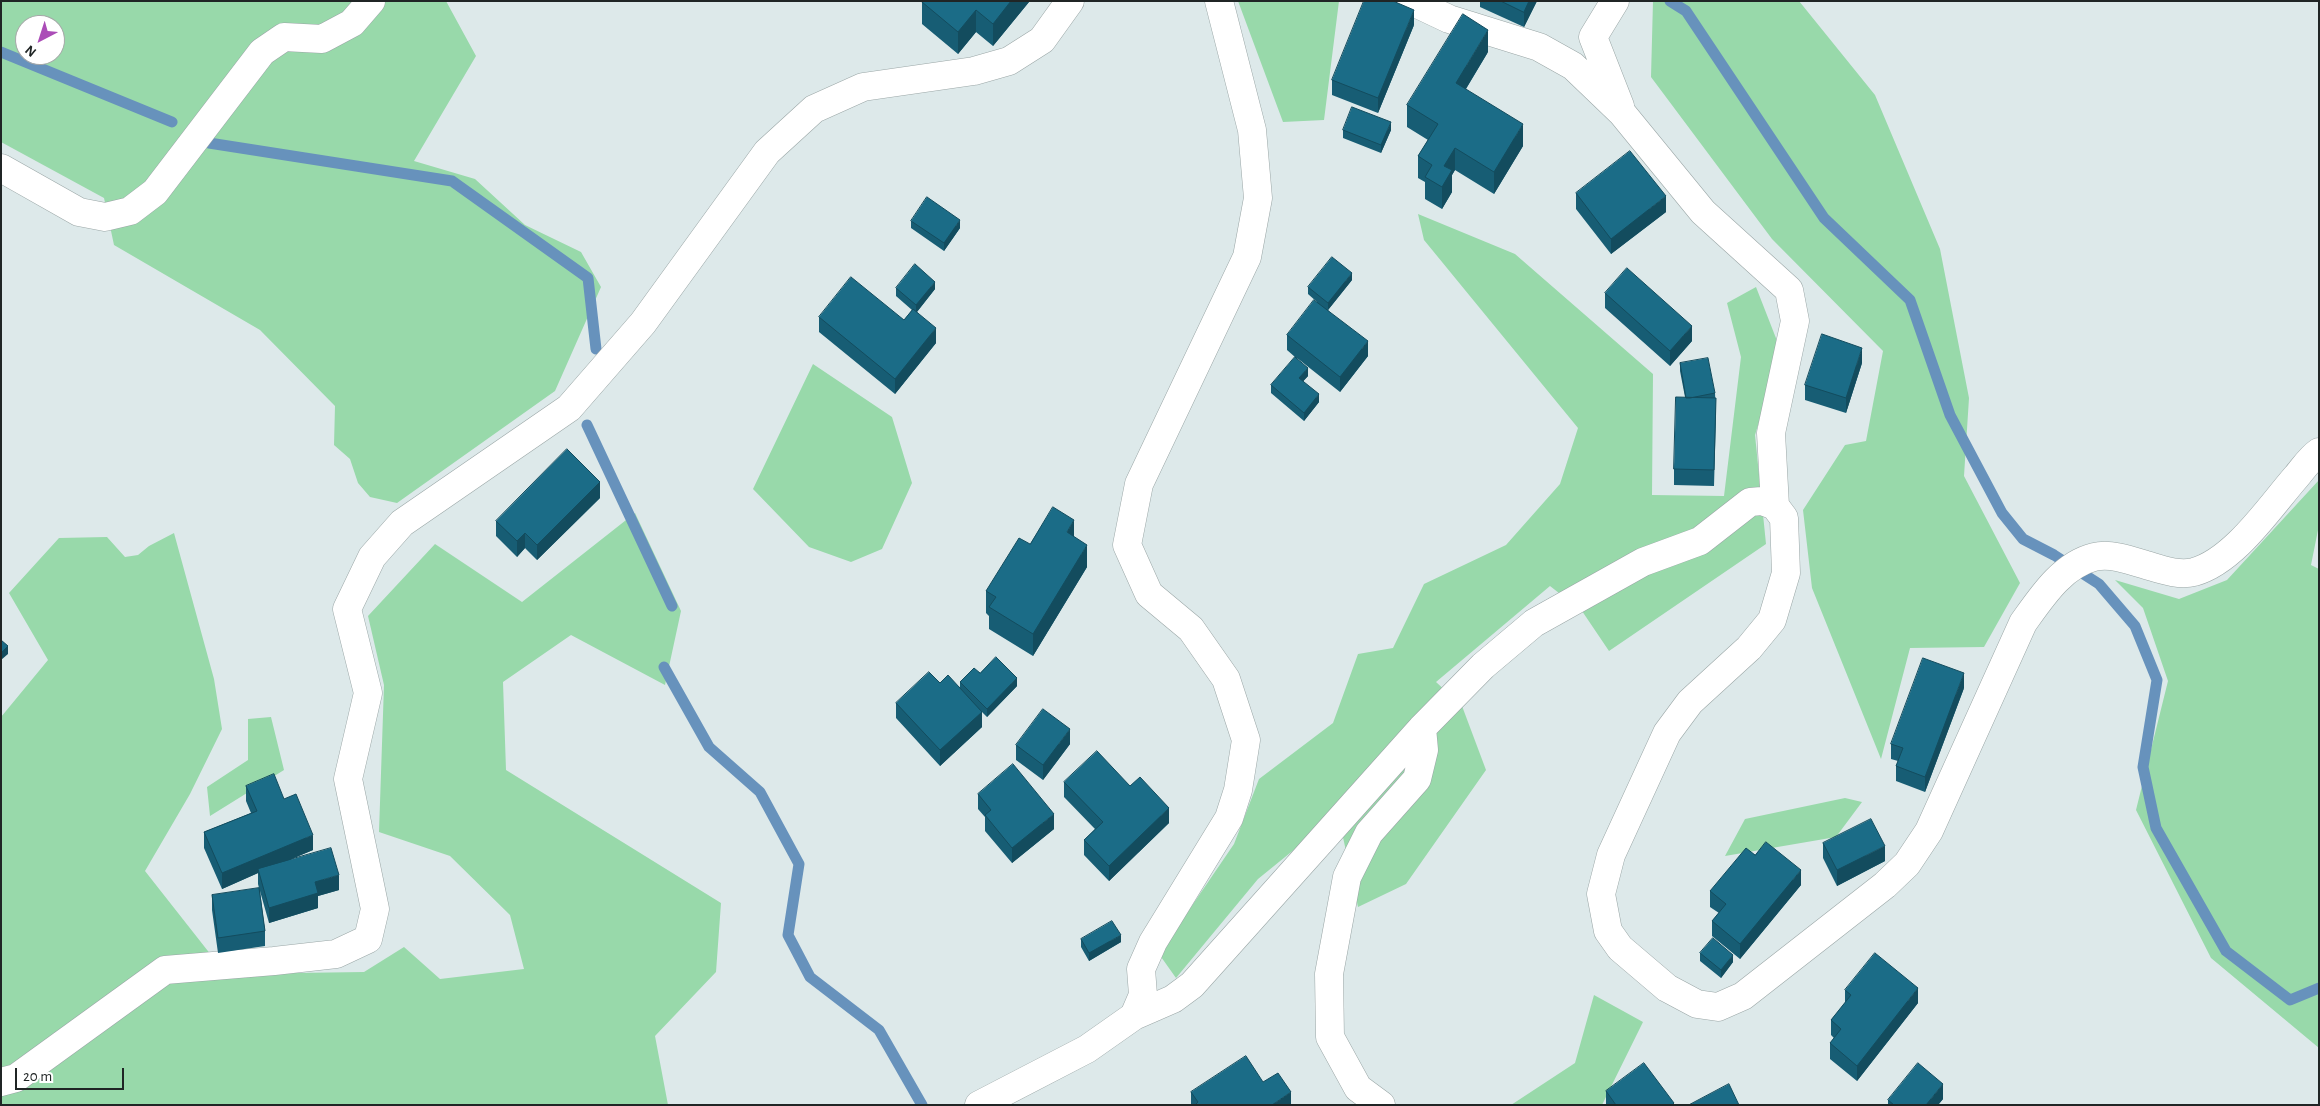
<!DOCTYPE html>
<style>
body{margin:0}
#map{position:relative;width:2320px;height:1106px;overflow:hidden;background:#dde9ea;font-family:"Alegreya Sans",sans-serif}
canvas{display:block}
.frame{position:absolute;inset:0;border:2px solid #202525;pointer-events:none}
.north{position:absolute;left:15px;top:15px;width:50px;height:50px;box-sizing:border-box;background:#fff;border:1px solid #a6a8a8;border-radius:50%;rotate:220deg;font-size:14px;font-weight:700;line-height:20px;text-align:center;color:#202525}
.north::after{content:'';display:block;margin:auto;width:18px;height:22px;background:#ab4db7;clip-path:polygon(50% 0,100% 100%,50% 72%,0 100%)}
.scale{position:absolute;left:15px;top:1068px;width:109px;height:22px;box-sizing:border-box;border:2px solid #202525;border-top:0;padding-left:6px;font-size:15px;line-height:18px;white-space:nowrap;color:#202525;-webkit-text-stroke:4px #fff;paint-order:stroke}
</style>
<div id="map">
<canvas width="2320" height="1106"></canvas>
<div class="frame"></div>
<div class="north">N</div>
<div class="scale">20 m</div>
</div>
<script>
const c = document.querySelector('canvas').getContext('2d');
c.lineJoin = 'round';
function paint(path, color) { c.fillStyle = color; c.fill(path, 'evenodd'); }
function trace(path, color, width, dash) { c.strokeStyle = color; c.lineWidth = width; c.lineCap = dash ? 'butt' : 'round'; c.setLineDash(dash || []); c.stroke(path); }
paint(new Path2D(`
 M1,1h445l30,55 -62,105 61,18 50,46 56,27 20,35 -46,104 -158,112 -27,-6 -12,-14 -8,-24 -16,-14 1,-39 -75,-76 -146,-85 -10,-47 -103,-56zM25,25h30v30h-30z
 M1238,1h101l-15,119 -41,2z
 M1653,1h146l76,94 65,154 29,149 -5,78 56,107 -36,64 -74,1 -29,111 -69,-171 -9,-78 42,-65 21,-4 17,-90 -111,-112 -121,-162z
 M1418,214l97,40 138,120 -1,121 72,1 17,-139 -14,-54 29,-16 25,64 -26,84 11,109 -157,107 -27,-40 -32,-25 -114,96 26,24 24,64 -80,114 -48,23 -20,-93 -80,65 -82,99 -17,-24 75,-110 25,-65 74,-56 25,-69 35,-6 31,-64 82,-39 54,-61 18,-56 -154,-188z
 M813,364l79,53 20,66 -30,66 -31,13 -42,-15 -56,-58z
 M2319,480v45l-8,40 8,4v479l-108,-90 -75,-148 32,-129 -25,-73 -28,-28 64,19 48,-19z
 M635,513l46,98 -16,74 -94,-50 -68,47 3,88 215,133 -5,69 -61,64 13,69h-667v-388l47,-57 -39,-67 50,-55 48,-1 18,20 13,-2 11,-9 25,-13 40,146 8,50 -32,65 -45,77 81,103 138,-2 40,-25 36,32 84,-10 -14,-54 -60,-59 -71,-24 5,-147 -16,-69 67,-72 87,58z
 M271,717l13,53 -74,46 -3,-29 41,-27v-41z
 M1845,798l17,4 -26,35 -111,19 20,-37z
 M1594,995l49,27 -41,83h-91l64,-42z`), '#98d9aa');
trace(new Path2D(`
 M1670,1l16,10 138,207 86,82 40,115 52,98 21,26 31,16 45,29 36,42 22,54 -14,87 13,61 70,123 64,49 29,-12
 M1,52l171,70
 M209,143l243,38 136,97 8,71
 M587,425l85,181
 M664,667l45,80 51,45 39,72 -11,71 22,42 69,53 43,75`), '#6792bc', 11);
const street = new Path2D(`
 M1411,1l38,18 90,28 34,19 49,47 81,99 86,78 6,31 -24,112 4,73
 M1615,1l-22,36 27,69
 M1,168l78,44 26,5 25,-6 25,-19 107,-140 22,-15 38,2 30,-16 19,-22
 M1134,1016l9,-21 -2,-26 12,-27 76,-124 9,-28 8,-50 -20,-61 -35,-50 -42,-35 -22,-49 12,-61 108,-227 11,-59 -6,-68 -33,-129
 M1,1082l15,-4 149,-108 109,-9 62,-7 32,-15 7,-30 -27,-130 20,-86 -21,-84 25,-52 30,-34 167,-115 74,-85 124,-171 47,-43 49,-22 111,-16 35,-10 33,-21 28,-39
 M979,1105l108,-56 47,-33 39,-17 19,-14 230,-257 61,-62 51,-43 109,-61 57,-21 50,-39 12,-1 13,5 9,12 2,55 -14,47 -23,28 -59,54 -23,31 -56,122 -10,39 7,37 12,17 47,40 30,16 21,3 25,-11 142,-111 22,-21 22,-33 94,-208c18,-25 39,-58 71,-66 17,-4 36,3 52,8 14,4 32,11 48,7 40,-11 75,-64 102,-95 7,-8 14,-19 23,-25
 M1381,1105l-23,-17 -28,-51 -1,-63 18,-97 22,-44 48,-54 7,-29 -2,-22`);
trace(street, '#9aa6a6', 29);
trace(street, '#fff', 28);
paint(new Path2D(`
 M1029,1v1l-36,44 -17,-14 -18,22 -36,-30v-22z
 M1480,1h57l-13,26 -44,-20z
 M1414,25l-36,88 -46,-18v-15z
 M1488,52l-22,37 57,57 -29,48 -39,-24 -3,5v17l-10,17 -17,-10v-17l-7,-4v-22l10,-16 -21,-13v-22z
 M1343,130h48l-10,23 -38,-15z
 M1576,193l90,19 -55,42 -35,-45z
 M911,221l49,7 -16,23 -33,-23z
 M1352,280l-24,30 40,46 -28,36 -43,-34 11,18 -5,5 16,21 -15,19 -33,-28v-8l24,-28 -8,-7v-15l30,-33 -9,-8v-7z
 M896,288l39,1 -18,23 19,31 -41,51 -76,-62v-15l85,3 8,-10 -16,-14z
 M1605,293l87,48 -22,25 -65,-58z
 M1680,363l35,30 1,21 -2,72 -40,-1v-16l11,-72 -5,-26z
 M1862,363l-16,50 -41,-13v-15z
 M600,498l-63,62 -12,-12 -8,9 -21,-21v-15z
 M1074,537l13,30 -54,89 -44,-27v-13l-3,-3v-22l44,-47z
 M980,673l37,13 -30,31 -5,-5v15l-42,39 -44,-48v-15l44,-20 20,4v-5z
 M1964,688l-39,104 -29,-11v-15l2,-5 -7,-2v-15z
 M1070,744l-27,36 -27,-20v-15z
 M1064,782l66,4 39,37 -60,58 -25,-26v-15l11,-11 -31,-32z
 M246,786l38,13 29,51 -22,9 48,31 -21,6v12l-49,15 -9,-32 5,40v15l-47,7 -6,-43v-15l47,-7 -1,-4v-11l-36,16 -18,-41v-16l47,-19 -5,-12z
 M978,794l76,35 -42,34 -27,-32v-14l-7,-8z
 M1823,843l62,18 -48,25 -14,-28z
 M1755,855l46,30 -61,74 -28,-23v-15l7,-8 -9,-6v-16z
 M1081,939l40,3 -32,19 -8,-14z
 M1700,953l33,9 -12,16 -21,-17z
 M1845,990l73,13 -61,78 -27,-22v-16l4,-5 -3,-3v-15l14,-17z
 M1606,1091l68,14h-68z
 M1191,1092l100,13h-100z
 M1943,1099l-5,6h-50v-5z`), '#175d74');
paint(new Path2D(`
 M1011,1h18v1l-36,44v-22z
 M1529,1h8l-13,26v-15z
 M976,10v22l-18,22v-22z
 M1414,10v15l-36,88v-15z
 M1488,30v22l-32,53v-22z
 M1391,122v8l-10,23v-8z
 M1523,124v22l-29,48v-22z
 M1455,148v22l-3,5v17l-10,17v-22l2,-21z
 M1666,196v16l-55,42v-15z
 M960,220v8l-16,23v-8z
 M1352,273v7l-24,30v-7z
 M935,282v7l-19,24v-8z
 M1692,326v15l-22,25v-15z
 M936,328v15l-41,51v-15z
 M1368,341v15l-28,36v-15z
 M1862,348v15l-16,50v-15z
 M1308,368v8l-9,10v-8z
 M1319,394v8l-15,19v-8z
 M600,482v16l-63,62v-15z
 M1074,520v22l-7,-10z
 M525,533v15l-8,9v-16z
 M1087,545v22l-54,89v-22z
 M8,646v8l-7,6v-7z
 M1964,673v15l-39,104v-15z
 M1017,678v8l-30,31v-8z
 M982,712v15l-42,39v-16z
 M1070,729v15l-27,36v-15z
 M1169,808v15l-60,58v-15z
 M1054,814v15l-42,34v-15z
 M313,835v15l-54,23 -1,-4v4l-36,16v-16z
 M1885,846v15l-48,25v-16z
 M1801,870v15l-61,74v-15z
 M339,875v15l-21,6v12l-49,15v-15l46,-26z
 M1121,935v7l-32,19v-8z
 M1733,955v7l-12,16v-8z
 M1918,988v15l-61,78v-15z
 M1943,1084v15l-5,6h-12z
 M1291,1092v13h-19z`), '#134c5e');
const building = new Path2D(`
 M923,1h88l-18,23 -17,-14 -18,22 -36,-30z
 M1364,1h29l21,9 -36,88 -46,-18z
 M1501,1h28l-5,11z
 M1463,14l25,16 -32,53 67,41 -29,48 -39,-24 -11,18 8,4 -10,17 -17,-10 7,-12 -14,-9 20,-32 -31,-19z
 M1352,107l39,15 -10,23 -38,-15z
 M1630,151l36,45 -55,43 -35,-46z
 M927,197l33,23 -16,23 -33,-22z
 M1332,257l20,16 -24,30 -20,-16z
 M915,264l20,18 -19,23 -20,-17z
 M1627,268l65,58 -22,25 -65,-58z
 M851,277l53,43 9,-11 23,19 -41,51 -76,-62z
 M1314,300l54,41 -28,36 -53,-42z
 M1822,334l40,14 -16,50 -41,-13z
 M1295,357l13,11 -9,10 20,16 -15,19 -33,-28z
 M1708,358l7,35 -25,5h-4l-6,-35z
 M1676,397l40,1 -2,72 -40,-1z
 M567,449l33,33 -63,63 -12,-12 -8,8 -21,-20z
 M1053,507l21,13 -7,12 20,13 -54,89 -44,-27 7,-10 -10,-6 33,-53 11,6z
 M1,640l7,6 -7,7z
 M996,657l21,21 -30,31 -27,-27 14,-14 6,5z
 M1923,658l41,15 -39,104 -29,-11 7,-18 -12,-4z
 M929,672l11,11 8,-8 34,37 -42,38 -44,-47z
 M1043,709l27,20 -27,36 -27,-20z
 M1097,751l33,35 10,-9 29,31 -60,58 -25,-26 19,-18 -39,-40z
 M1013,764l41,50 -42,34 -27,-33 6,-5 -13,-16z
 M274,774l10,25 12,-5 17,41 -91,38 -18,-41 53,-21 -11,-25z
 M1871,819l14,27 -48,24 -14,-27z
 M1766,842l35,28 -61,74 -28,-23 14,-17 -16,-13 36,-43 9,7z
 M331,848l8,27 -24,7 3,11 -49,15 -11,-39z
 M259,888l6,43 -47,7 -6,-43z
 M1112,921l9,14 -32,18 -8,-14z
 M1713,938l20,17 -12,15 -21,-17z
 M1875,953l43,35 -61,78 -27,-23 11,-14 -10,-9 20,-25 -6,-5z
 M1246,1056l17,26 15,-9 13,19 -19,13h-77l3,-3 -7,-10z
 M1644,1063l30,40 -2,2h-56l-10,-14z
 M1918,1063l25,21 -17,21h-32l-6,-5z
 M1729,1084l10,21h-50z`);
paint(building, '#1b6c87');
trace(building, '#134c5e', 1);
</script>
